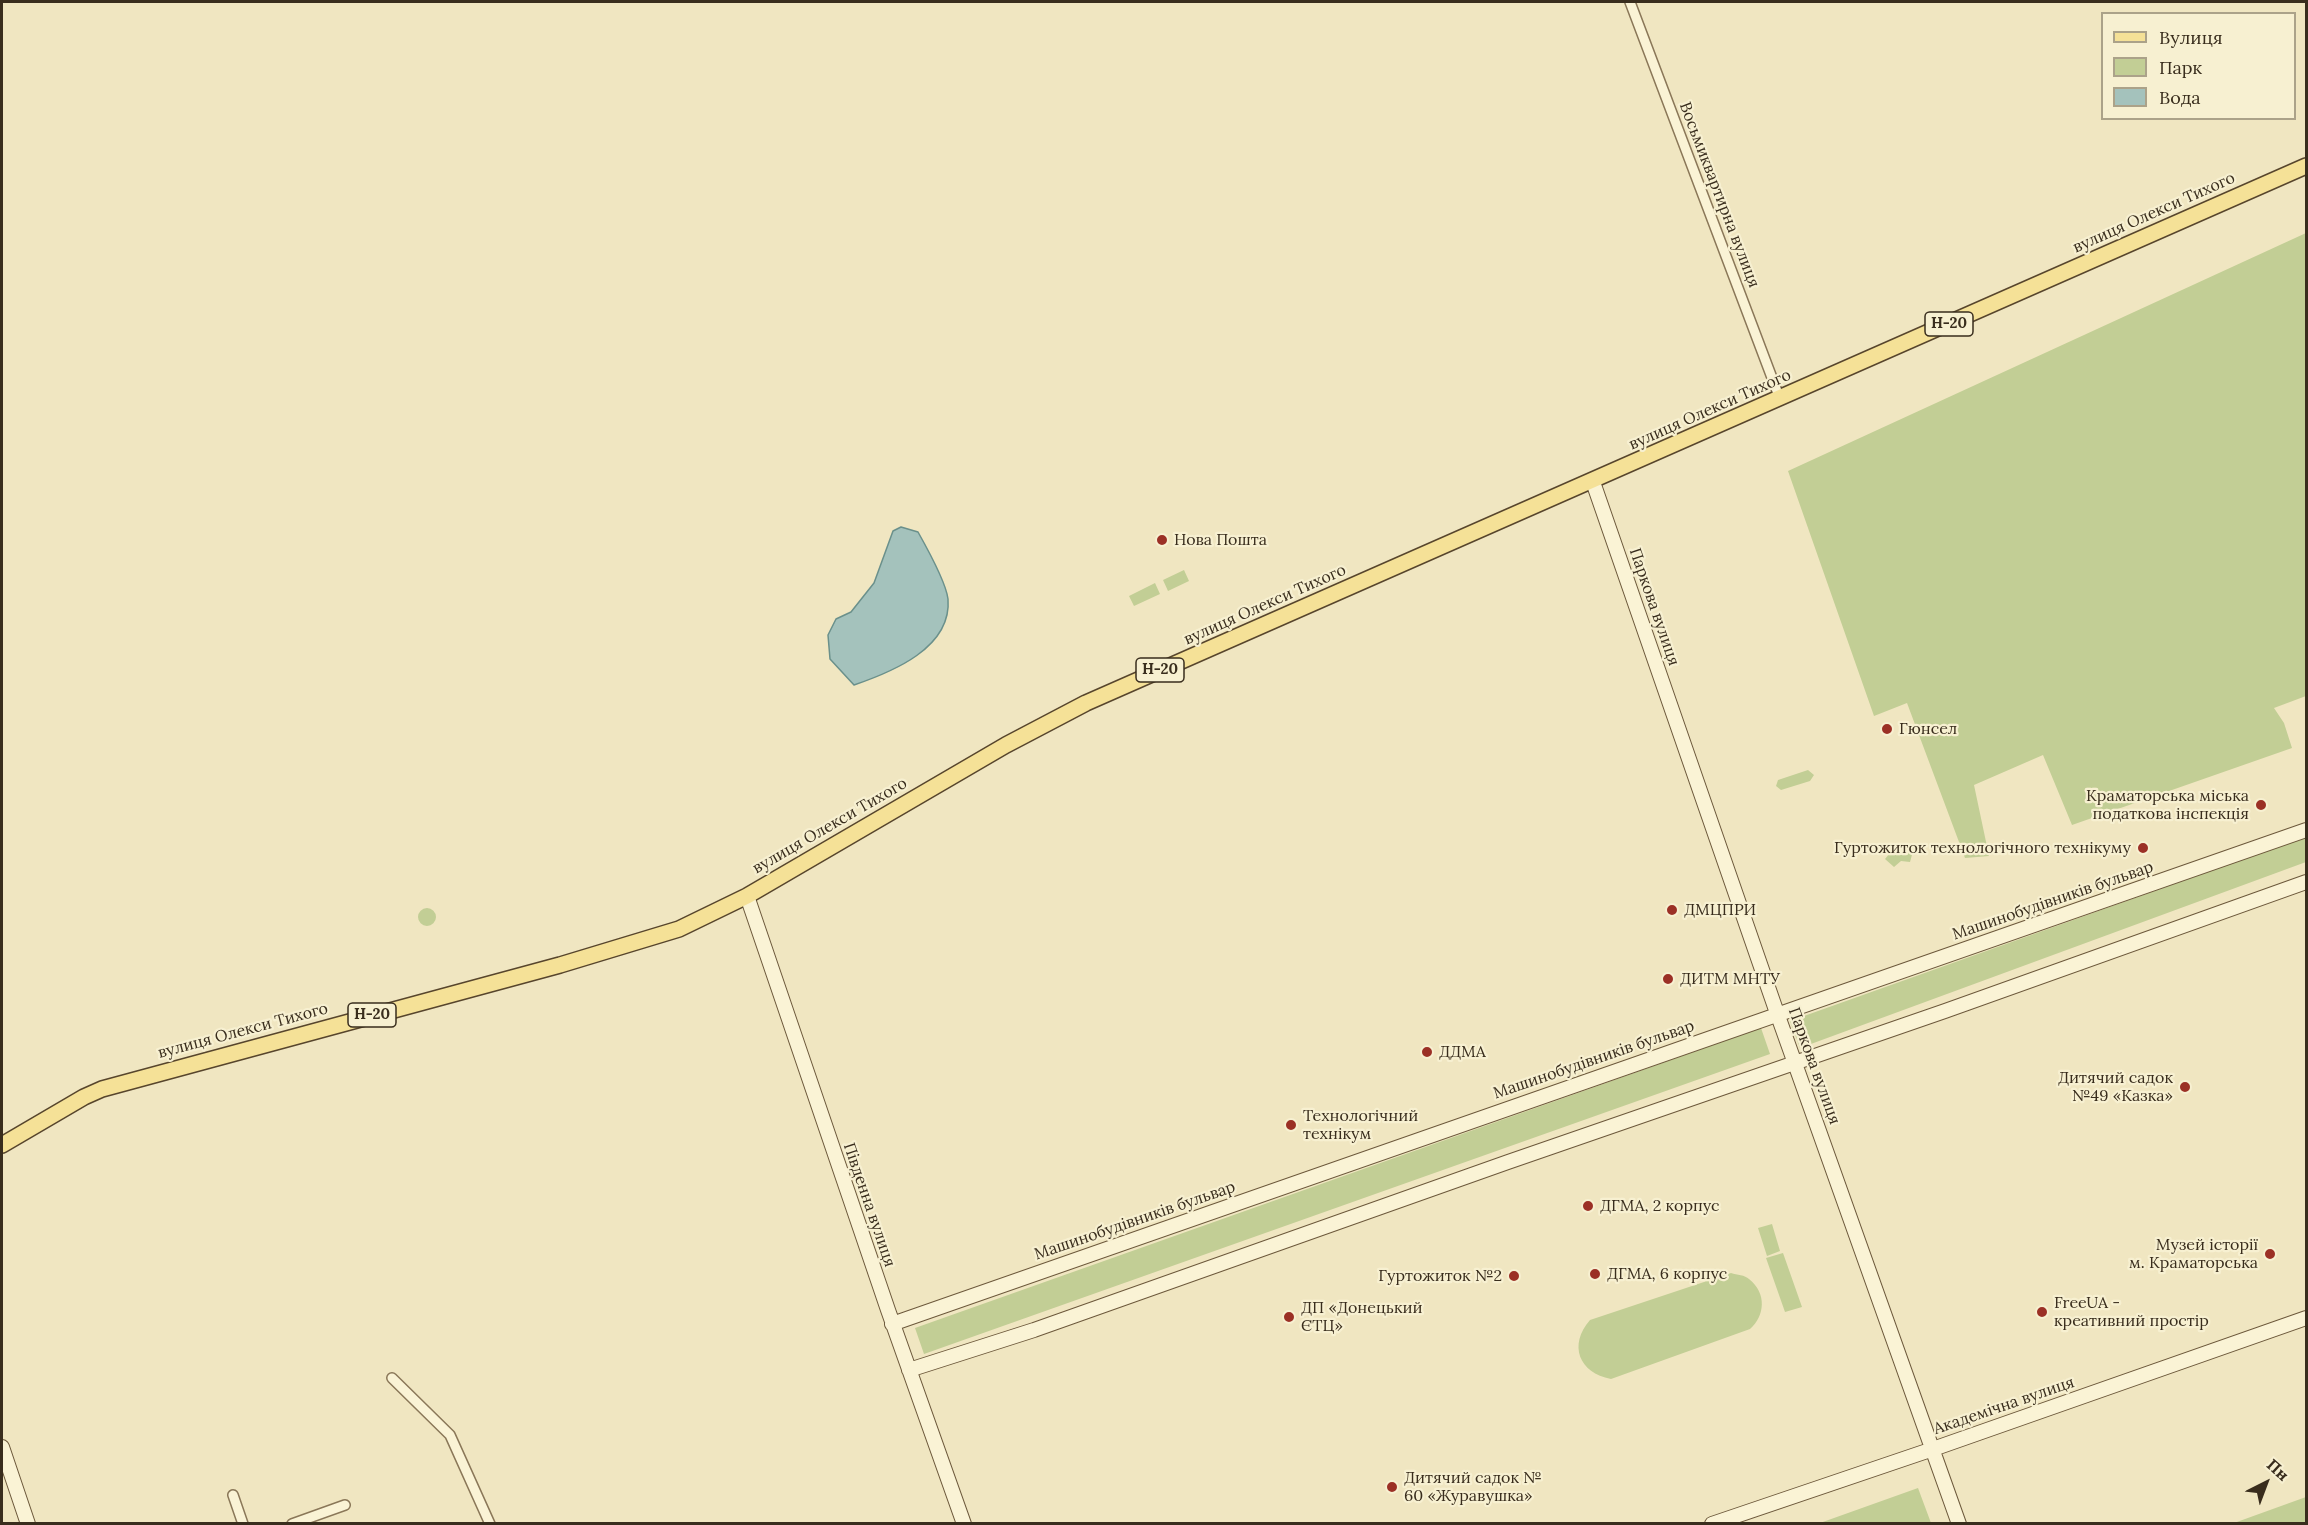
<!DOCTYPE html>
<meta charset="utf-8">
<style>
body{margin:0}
#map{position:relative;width:2308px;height:1525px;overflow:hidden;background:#f0e6c1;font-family:Lora,serif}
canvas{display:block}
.frame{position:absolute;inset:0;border:3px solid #392d1d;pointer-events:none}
.legend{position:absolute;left:2101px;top:12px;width:195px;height:108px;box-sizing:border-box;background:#f7f0d1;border:2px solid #aba289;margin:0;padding:8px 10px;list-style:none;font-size:18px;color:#392d1d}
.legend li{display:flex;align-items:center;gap:12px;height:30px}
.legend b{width:30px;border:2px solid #aba289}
.north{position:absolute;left:2236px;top:1453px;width:60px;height:60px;-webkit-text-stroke:4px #f7f0d1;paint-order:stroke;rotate:42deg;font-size:16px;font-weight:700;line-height:24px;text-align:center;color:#392d1d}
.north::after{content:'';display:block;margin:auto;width:21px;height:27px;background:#392d1d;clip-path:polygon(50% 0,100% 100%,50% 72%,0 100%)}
</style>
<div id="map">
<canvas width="2308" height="1525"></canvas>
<div class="frame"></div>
<ul class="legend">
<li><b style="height:8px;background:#f5e197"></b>Вулиця</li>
<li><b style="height:16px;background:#c2ce95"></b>Парк</li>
<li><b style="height:16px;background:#a4c2bc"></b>Вода</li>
</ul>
<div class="north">Пн</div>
</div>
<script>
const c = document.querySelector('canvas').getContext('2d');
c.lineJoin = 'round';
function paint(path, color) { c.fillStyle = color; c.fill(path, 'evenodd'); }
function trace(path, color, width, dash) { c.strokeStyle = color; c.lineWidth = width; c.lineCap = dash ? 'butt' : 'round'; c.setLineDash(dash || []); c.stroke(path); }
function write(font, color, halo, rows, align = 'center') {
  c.font = font + ' Lora,serif'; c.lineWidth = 4.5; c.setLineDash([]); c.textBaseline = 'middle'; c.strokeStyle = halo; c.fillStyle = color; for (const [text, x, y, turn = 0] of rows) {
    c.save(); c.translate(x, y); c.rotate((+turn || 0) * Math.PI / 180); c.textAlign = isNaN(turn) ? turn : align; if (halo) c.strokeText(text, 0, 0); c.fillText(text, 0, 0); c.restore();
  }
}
paint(new Path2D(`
 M2306,233v463l-32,12 10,15 8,25 -220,77 -29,-70 -69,30 15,71 -24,2 -58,-155 -33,13 -86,-245z
 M1184,570l5,11 -21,10 -5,-11z
 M1155,583l5,11 -26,12 -5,-10z
 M1808,770l6,5 -4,6 -29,9 -5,-4 2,-6z
 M2306,837v25l-506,186 -10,-27z
 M1897,851h16l-3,11 -9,-1 -7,6 -9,-8 5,-6z
 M418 917a9 9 0 1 1 18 0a9 9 0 1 1-18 0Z
 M1761,1028l9,26 -846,300 -9,-26z
 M1772,1224l8,27 -13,5 -9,-28z
 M1783,1253l19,54 -17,5 -19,-54z
 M1731,1273c6,2 14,2 18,6 18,14 16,37 1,50l-139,50c-32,-6 -43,-34 -21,-59z
 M1918,1488l13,35h-111z
 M2306,1497v26h-72z`), '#c2ce95');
const water = new Path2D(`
 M901,527l17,5c9,16 28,50 30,67 4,49 -56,73 -94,86l-24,-26 -2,-24 8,-16 15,-7 23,-29 19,-52z`);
paint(water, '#a4c2bc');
trace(water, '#6a908b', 1.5);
const street = new Path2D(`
 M1630,2l150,397
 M392,1378l58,57 40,89
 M233,1495l10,29
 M292,1524l53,-19`);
const secondary = new Path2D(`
 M1593,482l184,531 182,511
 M747,896l141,414 76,214
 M892,1324l1414,-494
 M909,1370l125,-40 474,-168 437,-151 361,-129
 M2,1447l26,77
 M1712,1524l221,-75 373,-131`);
const primary = new Path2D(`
 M2,1145l82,-48 18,-8 458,-124 119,-36 68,-33 259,-151 80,-42 1220,-537`);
trace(street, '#8a7758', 12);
trace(secondary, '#6c583b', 16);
trace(primary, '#57452c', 18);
trace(street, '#faf3d5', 9);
trace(secondary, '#faf3d5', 14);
trace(primary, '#f5e197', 15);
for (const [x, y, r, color] of [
 [1162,540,6,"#9b3025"],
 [1887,729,6,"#9b3025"],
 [2261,805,6,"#9b3025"],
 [2143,848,6,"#9b3025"],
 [1672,910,6,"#9b3025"],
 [1668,979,6,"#9b3025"],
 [1427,1052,6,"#9b3025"],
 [2185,1087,6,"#9b3025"],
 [1291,1125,6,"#9b3025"],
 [1588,1206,6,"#9b3025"],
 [2270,1254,6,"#9b3025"],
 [1595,1274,6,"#9b3025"],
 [1514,1276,6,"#9b3025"],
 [2042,1312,6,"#9b3025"],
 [1289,1317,6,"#9b3025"],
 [1392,1487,6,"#9b3025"]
]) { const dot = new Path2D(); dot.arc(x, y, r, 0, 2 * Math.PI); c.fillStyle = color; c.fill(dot); trace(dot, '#f7f0d1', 2); }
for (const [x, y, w] of [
 [1949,324,48],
 [1160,670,48],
 [372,1015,48]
]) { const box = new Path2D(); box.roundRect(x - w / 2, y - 12, w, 24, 4.5); c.fillStyle = '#f7f0d1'; c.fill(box); trace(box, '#392d1d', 1.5); }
write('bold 15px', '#392d1d', null, [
 ["Н-20",1949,324],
 ["Н-20",1160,670],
 ["Н-20",372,1015]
]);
write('16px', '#392d1d', '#f7f0d1', [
 ["Восьмиквартирна вулиця",1719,195,69],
 ["вулиця Олекси Тихого",2154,213,-24],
 ["вулиця Олекси Тихого",1710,410,-24],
 ["вулиця Олекси Тихого",1265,605,-24],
 ["Паркова вулиця",1654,607,71],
 ["вулиця Олекси Тихого",830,826,-30],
 ["Машинобудівників бульвар",2053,901,-19],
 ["вулиця Олекси Тихого",243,1031,-15],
 ["Машинобудівників бульвар",1594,1060,-19],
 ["Паркова вулиця",1814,1066,70],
 ["Південна вулиця",869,1205,71],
 ["Машинобудівників бульвар",1135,1221,-19],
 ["Академічна вулиця",2004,1406,-19]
]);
write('16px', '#392d1d', '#f7f0d1', [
 ["Нова Пошта",1174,540],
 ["Гюнсел",1899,729],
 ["Краматорська міська",2249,796,"right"],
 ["податкова інспекція",2249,814,"right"],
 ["Гуртожиток технологічного технікуму",2131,848,"right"],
 ["ДМЦПРИ",1684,910],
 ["ДИТМ МНТУ",1680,979],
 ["ДДМА",1439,1052],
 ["Дитячий садок",2173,1078,"right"],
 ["№49 «Казка»",2173,1096,"right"],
 ["Технологічний",1303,1116],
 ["технікум",1303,1134],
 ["ДГМА, 2 корпус",1600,1206],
 ["Музей історії",2258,1245,"right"],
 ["м. Краматорська",2258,1263,"right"],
 ["ДГМА, 6 корпус",1607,1274],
 ["Гуртожиток №2",1502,1276,"right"],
 ["FreeUA -",2054,1303],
 ["креативний простір",2054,1321],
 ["ДП «Донецький",1301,1308],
 ["ЄТЦ»",1301,1326],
 ["Дитячий садок №",1404,1478],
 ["60 «Журавушка»",1404,1496]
], 'left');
</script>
